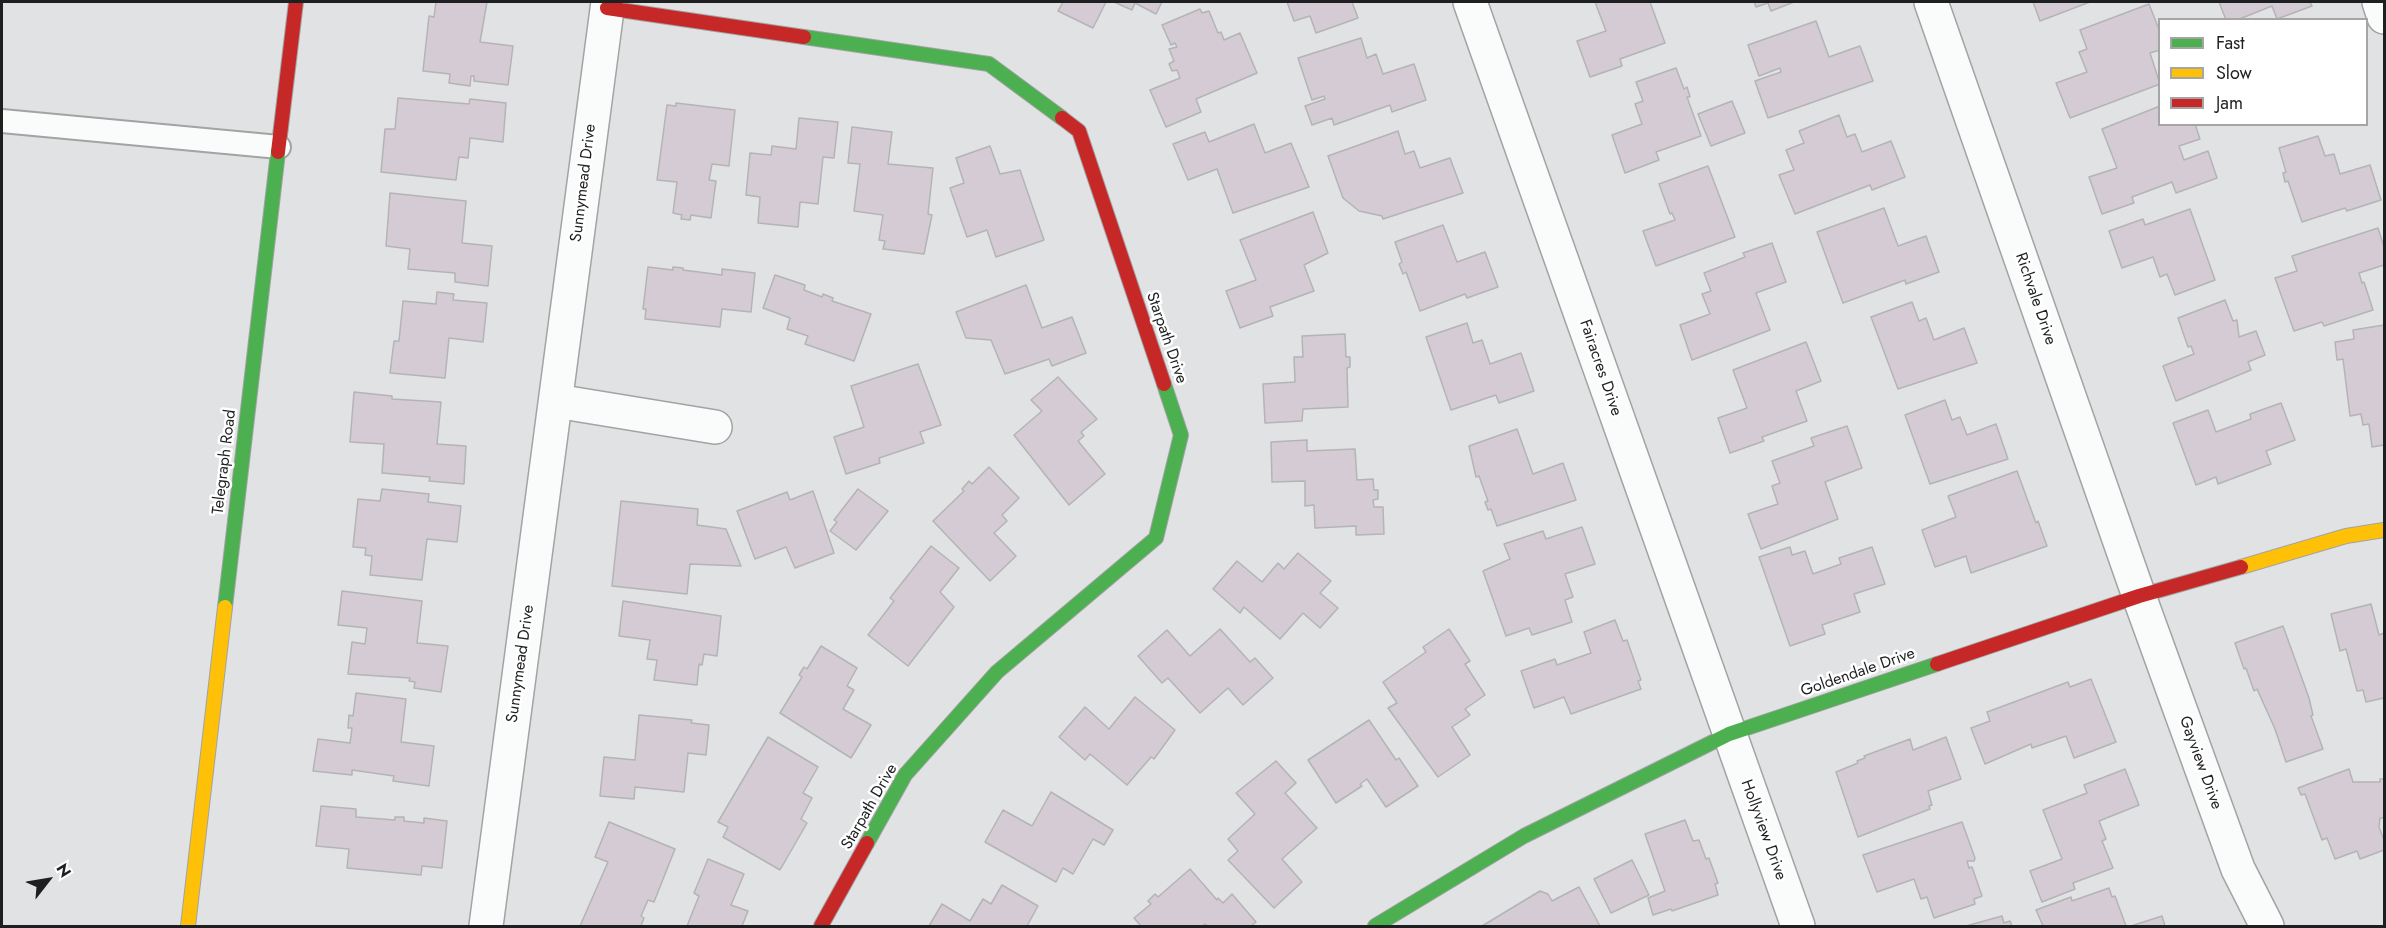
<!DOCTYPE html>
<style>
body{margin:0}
#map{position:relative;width:2386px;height:928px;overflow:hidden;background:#e1e2e4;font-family:Jost,sans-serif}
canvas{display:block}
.frame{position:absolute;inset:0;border:3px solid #1e1f20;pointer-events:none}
.legend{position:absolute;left:2158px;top:18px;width:210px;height:108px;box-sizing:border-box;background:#fff;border:2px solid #a5a5a6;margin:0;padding:8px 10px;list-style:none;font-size:18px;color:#1e1f20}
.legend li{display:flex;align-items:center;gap:12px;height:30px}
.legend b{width:30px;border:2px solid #a5a5a6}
.north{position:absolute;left:18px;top:850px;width:60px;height:60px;-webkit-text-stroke:4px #fff;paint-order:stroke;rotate:59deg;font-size:16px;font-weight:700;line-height:24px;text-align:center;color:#1e1f20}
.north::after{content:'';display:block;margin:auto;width:21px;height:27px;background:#1e1f20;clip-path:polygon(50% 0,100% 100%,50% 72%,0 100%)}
</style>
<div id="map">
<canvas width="2386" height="928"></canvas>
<div class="frame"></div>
<ul class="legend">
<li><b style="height:8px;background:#4caf50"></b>Fast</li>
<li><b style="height:8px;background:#ffc107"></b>Slow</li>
<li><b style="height:8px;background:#c62828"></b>Jam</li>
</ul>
<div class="north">N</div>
</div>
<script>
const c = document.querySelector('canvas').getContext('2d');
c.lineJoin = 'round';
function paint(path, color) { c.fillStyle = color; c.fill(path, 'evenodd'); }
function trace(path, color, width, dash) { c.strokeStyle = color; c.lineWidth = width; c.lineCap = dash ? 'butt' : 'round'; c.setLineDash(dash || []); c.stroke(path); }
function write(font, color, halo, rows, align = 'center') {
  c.font = font + ' Jost,sans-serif'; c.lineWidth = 5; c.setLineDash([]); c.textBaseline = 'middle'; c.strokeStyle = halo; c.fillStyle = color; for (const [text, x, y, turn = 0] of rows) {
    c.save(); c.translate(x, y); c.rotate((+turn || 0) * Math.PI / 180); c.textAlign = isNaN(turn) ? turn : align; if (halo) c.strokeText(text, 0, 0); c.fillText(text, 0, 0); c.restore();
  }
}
const building = new Path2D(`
 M436,2h51l-7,40 33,4 -5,39 -34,-4v-5h-3l-1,10 -21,-3 1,-9 -27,-3 6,-55 5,1z
 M1063,2h43l-13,26 -35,-17z
 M1114,2h48l-6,12 -21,-11 -3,7z
 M1287,2h65l6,16 -42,15 -6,-17 -16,5z
 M1595,2h55l15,41 -45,16 2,7 -32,11 -13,-36 29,-10z
 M1754,2h40l-23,9 -3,-8 -12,4z
 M2033,2h57l-50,19z
 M2219,2h91l2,4 -35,13 -5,-13 -35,14h-11z
 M2149,4l11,28v18l-10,3 10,31 -90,34 -14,-35 31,-11 -8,-20 8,-3 -7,-19z
 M1200,9l2,4 7,-2 9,22 3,-1 3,8 16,-7 17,40 -61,26 5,13 -35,15 -16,-37 30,-12 -3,-8 -5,1 -3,-7 5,-3 -5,-12 8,-2 -2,-4 -4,2 -9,-20z
 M1816,21l13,36 31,-11 13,35 -105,37 -13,-37 26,-9 -1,-4 -21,8 -11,-31z
 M1361,38l6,20 9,-4 7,20 31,-10 12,36 -34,12 -2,-7 -56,20 -2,-7 -20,7 -7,-19 20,-7 -1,-3 -12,4 -14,-42z
 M1676,68l8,21 3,-2 3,10h-3l14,39 -45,16 3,8 -34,13 -13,-38 30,-11 -7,-20 8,-3 -7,-19z
 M398,98l71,6 1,-5 36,4 -3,39 -33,-4 -2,20 -9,-1 -3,23 -75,-8 4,-43h10z
 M1732,101l13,32 -34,13 -13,-32z
 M676,103l59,7 -6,56 -17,-2 -3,16 7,1 -5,37 -20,-3 -1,5 -9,-1 1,-4 -9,-2 4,-31 -20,-2 10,-75 9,1z
 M2160,106v18h35l5,15 -21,7 5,14 24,-9 9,27 -41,15 -4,-11 -40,15 2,6 -32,11 -13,-37 28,-9 -15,-39z
 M1839,115l8,22 8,-3 7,18 29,-11 14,36 -33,13 -2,-5 -75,29 -16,-39 15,-5 -8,-20 18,-7 -5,-12z
 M799,118l39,4 -4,36 -11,-1 -5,47 -18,-2 -2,25 -40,-4 2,-26 -14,-2 4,-42 21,2 1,-9 24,3z
 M1254,124l11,29 26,-10 18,44 -76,26 -16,-44 -29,11 -15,-36 32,-12 4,10z
 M852,127l40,5 -4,32 45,4 -5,46 4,1 -8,39 -41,-5 2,-8 -6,-1 4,-25 -29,-4 6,-47 -12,-1z
 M1398,131l7,23 9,-3 6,17 30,-10 13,35 -80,26 -1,-3 -23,-5 -16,-13 -15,-42z
 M2318,136l7,20 9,-2 6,20 30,-9 11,35 -34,11 -2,-3 -43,14 -14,-41 -3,1 -2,-9 3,-1 -7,-24z
 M990,146l10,28 20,-4 24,70 -48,17 -9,-27 -20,7 -17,-49 14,-5 -8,-25z
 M1708,166l27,71 -79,29 -13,-35 32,-11 -3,-7 -2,1 -11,-30z
 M390,193l76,8 -4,42 30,3 -4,40 -33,-4v-9l-47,-4 2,-20 -24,-3z
 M1884,208l14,38 28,-10 13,36 -33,12 -1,-4 -62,23 -26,-71z
 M2190,209l25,71 -40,15 -8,-21 -7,3 -7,-20 -31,11 -13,-37 34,-12 2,6z
 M1313,212l15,41 -24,12 10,26 -44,16 3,9 -33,12 -14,-37 30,-11 -16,-40z
 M1443,225l14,37 28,-10 13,35 -31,11 -2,-4 -45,17 -14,-39 -3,2 -4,-10 3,-2 -7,-20z
 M2378,228l6,19v18l-25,8 3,10 2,-1 9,28 -49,16 -2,-4 -28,9 -19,-53 22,-7 -5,-15z
 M1772,243l14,39 -30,11 14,37 -78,30 -12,-35 30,-11 -8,-20 9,-3 -7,-18 41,-16 -2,-4z
 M648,267l25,3v-3l10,1v2l39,5v-6l33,4 -4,39 -29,-3 -2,18 -75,-8 1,-10h-3z
 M775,275l30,10 -1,5 18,7 1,-3 10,4 -1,3 39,13 -17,47 -49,-17 3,-8 -21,-7 3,-11 -27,-10z
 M1026,285l16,43 30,-11 14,36 -34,13 -3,-7 -44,15 -14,-34 -25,-2 -10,-26z
 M437,292l17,2 -1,6 34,3 -4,39 -34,-4 -4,40 -55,-5 4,-32h5l4,-40 33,3z
 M2225,300l8,21 4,-1 2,17 17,-6 9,24 -17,7 3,8 -75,31 -13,-35 31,-12 -3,-8 -3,1 -10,-29z
 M1912,302l7,19 7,-3 8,22 30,-12 13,35 -79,26 -27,-72z
 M1467,323l6,20 9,-3 8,24 31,-11 13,38 -35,12 -3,-8 -45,15 -25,-73z
 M2384,325v120l-12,2 -3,-23 -6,1 -2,-11 -11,2 -7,-57 -6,1 -2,-18 19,-3 -1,-9z
 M1345,334l1,23h4v10l-3,1 1,39 -45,2 -1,12 -37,2 -2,-39 32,-2 -1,-25h9l-1,-21z
 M1806,342l15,39 -25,10 11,30 -45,16 2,4 -34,12 -12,-35 29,-10 -14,-38z
 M918,364l23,61 -21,7 4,11 -45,15 1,5 -34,11 -12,-37 30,-10 -13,-41z
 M1058,377l39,42 -16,13 3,4 -6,5 27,33 -36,31 -55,-70 28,-24 -11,-11z
 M354,392l38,4v3l49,3 -4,42 29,2 -2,38 -35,-3 1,-4 -48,-4 2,-29 -34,-2z
 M1945,400l7,20 8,-3 7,18 29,-11 12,35 -78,25 -25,-69z
 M2281,403l14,37 -29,11 5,13 -53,20 -2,-7 -20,8 -23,-62 35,-13 8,22 35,-13 -1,-5z
 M1847,426l15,42 -37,14 13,37 -77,30 -13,-35 30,-10 -6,-18 8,-3 -8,-22 42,-15 -3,-8z
 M1517,429l16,45 30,-11 13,37 -79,26 -6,-17 -3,1 -3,-8 3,-1 -9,-25 -3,1 -7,-31z
 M1307,440v11l48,-2 2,31 16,-1 1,11h4v9l-5,1 1,7h9l1,27 -28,1v-9l-41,2 -1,-23 -9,1v-25l-33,1 -1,-40z
 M989,467l30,31 -17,17 5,6 -13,12 22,23 -26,25 -57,-60 31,-30 -2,-2 7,-8 3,3z
 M2017,471l19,52 2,-2 9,25 -76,27 -5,-17 -31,11 -13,-37 34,-13 -8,-21z
 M382,489l47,5 -1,8 33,4 -4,36 -30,-3 -5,41 -52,-5 2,-19 -7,-1 1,-7 -13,-1 5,-48 22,2z
 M858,489l30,22 -32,39 -26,-19 7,-9 -3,-2z
 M813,491l21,62 -39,15 -9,-21 -31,12 -18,-48 50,-19 3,8z
 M621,501l77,8 -1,16 29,4 15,37 -51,-2 -3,30 -75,-8z
 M1582,527l13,37 -30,10 8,23 -8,3 7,22 -40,13 -3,-7 -23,8 -23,-65 27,-12 -6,-15 39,-13 3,8z
 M931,546l28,22 -19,24 14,15 -46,59 -40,-31 26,-34 -4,-3z
 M1790,547l2,8 13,-4 8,23 28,-10 -2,-6 33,-11 13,37 -31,10 6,18 -38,13 3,9 -35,12 -31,-89z
 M1298,553l33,28 -11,12 18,15 -18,20 -17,-15 -23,26 -36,-32 -4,6 -27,-24 24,-28 25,21 16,-19 6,6z
 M342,591l80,10 -5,42 31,3 -7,46 -27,-4 1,-6 -6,-1 1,-3 -62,-4 4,-32 13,2 2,-16 -29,-3z
 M623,601l98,15 -4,40 -13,-2 -2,11 -3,-1 -2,21 -43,-5 3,-20 -10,-1 3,-19 -31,-4z
 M2371,604l8,31 5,-2v65l-18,4 -3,-12 -6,1 -11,-42 -6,2 -9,-37z
 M1615,620l8,21 4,-1 14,40 -3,1 3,8 -70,25 -7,-17 -30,11 -13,-37 34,-12 2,6 34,-12 -7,-21z
 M2283,626l26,72 4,17 -2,1 12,33 -37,13 -11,-33 -18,-40 -3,2 -8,-23 -2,1 -9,-26z
 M1220,629l30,33 5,-4 18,20 -30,27 -15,-17 -28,25 -32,-35 -6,5 -24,-27 29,-26 23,26z
 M1449,629l21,32 -5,3 20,31 -20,14 5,6 -18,12 18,28 -32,22 -50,-69 9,-5 -14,-21 43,-30 -3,-5z
 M821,646l36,22 -10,18 7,4 -11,19 28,16 -20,33 -71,-45 22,-36 -3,-2 5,-8 3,2z
 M2091,679l25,63 -42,16 -8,-22 -34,12 -1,-4 -46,20 -14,-36 19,-7 -3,-9 81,-30 2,5z
 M356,693l50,6 -5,43 33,4 -5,40 -36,-5 1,-5 -42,-6v5l-39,-4 5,-32 32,4 2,-15h-4l1,-13 4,1z
 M1135,697l40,33 -21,29 -3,-2 -24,28 -37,-31 -5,6 -26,-23 26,-30 24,22z
 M639,715l53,5 -1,3 18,2 -3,30 -18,-2 -4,39 -49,-5 -1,12 -34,-3 4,-39 31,3z
 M1369,720l27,40 3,-2 19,28 -32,21 -19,-28 -7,5 2,2 -26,17 -28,-43z
 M768,737l50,30 -15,26 9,5 -11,21 6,4 -27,47 -57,-33 5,-10 -10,-5z
 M1946,737l15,42 -33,12 4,14 -3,1 1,3 -72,28 -22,-65 22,-9 -1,-2 8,-3 -1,-2 46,-17 3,11z
 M1276,761l20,22 -11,10 32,35 -35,31 20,23 -28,26 -46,-48 10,-9 -10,-12 27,-25 -19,-21z
 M2125,769l14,36 -40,16 7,18 -4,2 11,27 -40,15 2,6 -33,13 -12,-31 32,-12 -19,-49 44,-17 -3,-8z
 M2349,769l4,13h27v-3h4v39h-4l-1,9 5,13v10l-24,9 -3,-8 -22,8 -8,-21 -5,2 -17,-46 -4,1 -3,-7z
 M1051,792l62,38 -9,15 -11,-6 -20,35 -10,-6 -7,14 -71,-40 18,-32 29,16z
 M321,806l35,3v8l39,3v-3h9v4l20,2v-5l23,3 -5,47 -20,-2 -1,9 -74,-7 2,-19 -33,-3z
 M1685,820l8,21 6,-1 7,19 3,-1 9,25 -3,1 3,11 -46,16 -1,-2 -18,6 -5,-17 17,-7 -20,-57z
 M609,822l66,27 -21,53 -6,-2 -7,16 3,2 -3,8h-61l28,-64 -13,-5z
 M1962,822l13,36 -1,3h-7l2,7 3,-1 10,29 -8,3 1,5 -41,14 -7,-21 -6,2 -7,-20 -37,13 -14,-37z
 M708,859l36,15 -13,31 17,6 -6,15h-55l12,-30 -5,-3z
 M1632,860l17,35 -38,18 -17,-34z
 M1190,869l27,31 1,-2 5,5 9,-9 24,28 -5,4h-43l-3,-2 -3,2h-61l-7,-8 17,-14 -3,-3 7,-7 3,3z
 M1002,885l36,21 -11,20h-98l13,-22 28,17 13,-22 8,5z
 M1579,887l21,39h-118l58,-35 8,3 4,7z
 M2109,888l3,9 3,-1 11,30h-83l-7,-16 35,-13 1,4z
 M2002,916l2,7 6,-2 2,5h-46z
 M2162,916l3,10h-34z`);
paint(building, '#d4cbd4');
trace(building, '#b4b4b5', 1.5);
const lane = new Path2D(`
 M2,121l277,26`);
const street = new Path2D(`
 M1470,2l328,924
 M1931,2l208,594 99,273 29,57
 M2379,2l5,15
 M556,401l159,26
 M486,926l122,-924`);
const fast = new Path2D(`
 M804,37l185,27 73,54
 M225,607l53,-455
 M867,843l38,-68 92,-103 159,-134 25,-103 -17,-51
 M1375,926l149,-90 205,-102 208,-70`);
const slow = new Path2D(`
 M2241,567l105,-31 38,-6
 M188,926l37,-319`);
const jam = new Path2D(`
 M607,8l197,29
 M1062,118l17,13 85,253
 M278,152l18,-150
 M1937,664l202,-68 102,-29
 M821,926l46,-83`);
trace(lane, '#a2a3a4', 26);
trace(street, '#a2a3a4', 36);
trace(fast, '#a2a3a4', 16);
trace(slow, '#a2a3a4', 16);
trace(jam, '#a2a3a4', 16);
trace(lane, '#fafbfb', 22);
trace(street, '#fafbfb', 33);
trace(fast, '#4caf50', 14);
trace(slow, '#ffc107', 14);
trace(jam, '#c62828', 14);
write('16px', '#1e1f20', '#fff', [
 ["Sunnymead Drive",584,183,-83],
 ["Richvale Drive",2035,299,71],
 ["Starpath Drive",1166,338,71],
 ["Fairacres Drive",1600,368,71],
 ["Telegraph Road",225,462,-83],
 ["Sunnymead Drive",521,664,-82],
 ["Goldendale Drive",1858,673,-19],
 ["Gayview Drive",2200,763,70],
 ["Starpath Drive",870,807,-60],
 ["Hollyview Drive",1763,830,70]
]);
</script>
